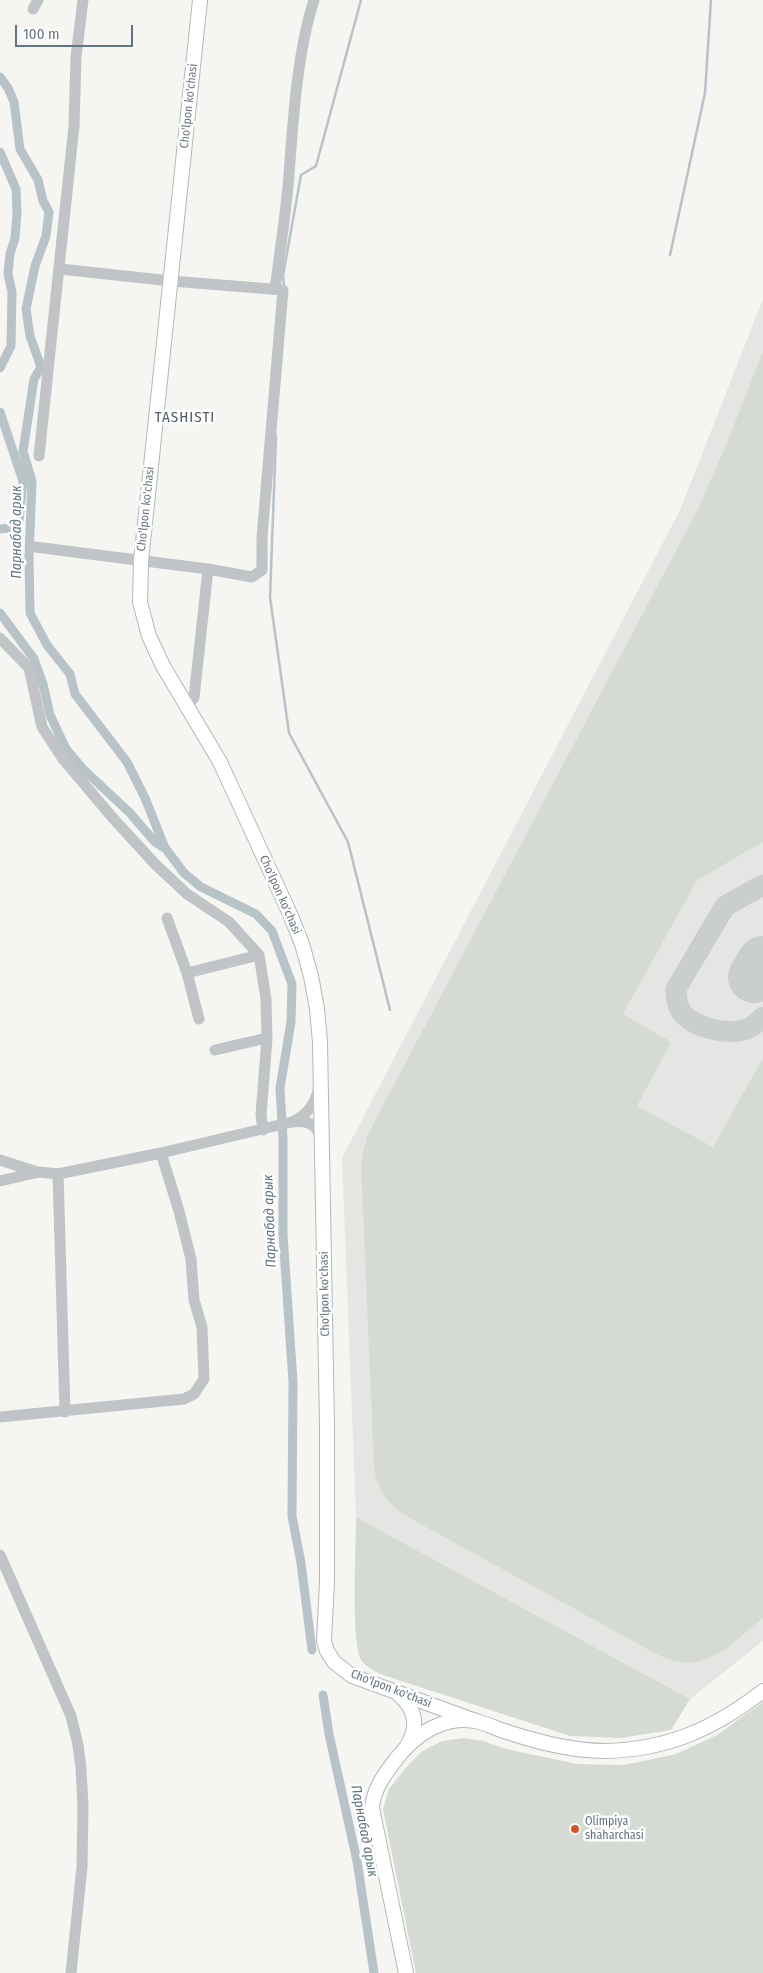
<!DOCTYPE html>
<meta charset="utf-8">
<style>
body{margin:0}
#map{position:relative;width:763px;height:1973px;overflow:hidden;background:#f5f5f1;font-family:"Fira Sans Condensed",sans-serif}
canvas{display:block}
.scale{position:absolute;left:15px;top:25px;width:118px;height:22px;box-sizing:border-box;border:2px solid #647481;border-top:0;padding-left:6px;font-size:15px;line-height:18px;white-space:nowrap;color:#647481;-webkit-text-stroke:4px #fff;paint-order:stroke}
</style>
<div id="map">
<canvas width="763" height="1973"></canvas>
<div class="scale">100 m</div>
</div>
<script>
const c = document.querySelector('canvas').getContext('2d');
c.lineJoin = 'round';
function paint(path, color) { c.fillStyle = color; c.fill(path, 'evenodd'); }
function trace(path, color, width, dash) { c.strokeStyle = color; c.lineWidth = width; c.lineCap = dash ? 'butt' : 'round'; c.setLineDash(dash || []); c.stroke(path); }
function write(font, color, halo, rows, align = 'center') {
  c.font = font + ' "Fira Sans Condensed",sans-serif'; c.lineWidth = 5; c.setLineDash([]); c.textBaseline = 'middle'; c.strokeStyle = halo; c.fillStyle = color; for (const [text, x, y, turn = 0] of rows) {
    c.save(); c.translate(x, y); c.rotate((+turn || 0) * Math.PI / 180); c.textAlign = isNaN(turn) ? turn : align; if (halo) c.strokeText(text, 0, 0); c.fillText(text, 0, 0); c.restore();
  }
}
paint(new Path2D(`
 M763,299v1342l-73,58 -334,-182 -14,-359 338,-648z`), '#e5e6e4');
paint(new Path2D(`
 M763,351v491l-66,38 -74,134 48,28 -34,64 76,41 50,-89v560c-34,27 -58,59 -105,37l-250,-138c-20,-12 -31,-26 -34,-50l-13,-304 6,-27 331,-627 31,-71z
 M356,1517l334,182 -19,31 -50,8 -51,-2 -187,-61c-7,-3 -17,-8 -22,-15 -10,-18 -5,-116 -5,-143z
 M763,1702v271h-347l-33,-164 6,-20 14,-18 18,-19 21,-11 21,-3 20,3 23,8 71,15 47,1 52,-11 41,-19z`), '#d5dbd2');
trace(new Path2D(`
 M670,255l35,-162 6,-93
 M284,286l-1,-11 18,-100 15,-9 45,-166
 M276,436l-6,161 19,136 59,109 42,168`), '#b7c3c7', 2.5);
trace(new Path2D(`
 M0,77l8,11 6,14 6,47 18,31 5,21 6,11 -3,24 -11,30 -9,43 4,27 11,31 -7,12 -11,72 9,30 -3,76 1,56 17,32 23,29 5,20 52,68 18,36 20,50
 M0,152l16,37 1,24 -2,25 -5,16 -2,20 4,18 -1,54 -11,22
 M0,412l23,69 -4,40 -7,7 -12,1
 M0,613l34,46 9,25 7,31 16,34 17,20 46,43 26,30 11,7 18,24 17,14 55,27 16,17 20,53 -1,38 -11,66 3,51v96l10,147 -1,134 9,47 11,87
 M323,1695l6,39 28,127 17,112`), '#b7c3c7', 9);
trace(new Path2D(`
 M763,885l-38,21 -49,83c0,9 1,19 8,26 14,14 48,22 67,12 4,-2 8,-6 12,-10`), '#cbcece', 21);
trace(new Path2D(`
 M754,977l9,-15`), '#cbcece', 52);
const major = new Path2D(`
 M200,0l-59,561 -1,41 9,34 14,30 57,96 70,152 12,30 9,32 6,33 3,33 7,384v156l-3,59 3,10 7,11 18,14 124,45
 M399,1695c16,13 20,31 9,49
 M406,1973l-34,-165c2,-21 13,-34 25,-50 18,-23 46,-43 78,-37 11,2 22,8 32,11 31,10 64,19 97,19 63,-1 110,-22 159,-60`);
trace(major, '#b3b7bb', 16);
trace(new Path2D(`
 M33,9l5,-9
 M275,289c5,-38 11,-76 14,-114 4,-55 8,-122 25,-175
 M39,456l35,-330 2,-69 7,-57
 M35,547l173,22 44,8 10,-7v-33l21,-247 -112,-9 -111,-12
 M0,638l29,30 13,59 21,32 49,58 43,47 32,30 42,28 30,33 7,44 1,39 -6,77 2,15
 M186,704l8,-6 14,-129
 M167,918l20,55 12,46
 M187,973l72,-18
 M215,1050l52,-12
 M318,1090c-3,15 -11,25 -26,32 15,-2 25,2 29,17
 M0,1160l37,12
 M58,1174l7,238
 M0,1181l39,-9 19,2 103,-21 131,-31
 M0,1417l184,-18 10,-5 10,-15 -2,-52 -8,-27 -3,-41 -12,-48 -18,-58
 M0,1555l71,161 7,29 3,23 2,39 -1,60 -11,106`), '#c0c4c7', 11);
trace(major, '#fff', 14);
for (const [x, y, r, color] of [
 [575,1829,5,"#e05325"]
]) { const dot = new Path2D(); dot.arc(x, y, r, 0, 2 * Math.PI); c.fillStyle = color; c.fill(dot); trace(dot, '#fff', 2); }
write('12px', '#647481', '#fff', [
 ["Cho'lpon ko'chasi",189,106,-84],
 ["Cho'lpon ko'chasi",146,509,-84],
 ["Cho'lpon ko'chasi",280,895,66],
 ["Cho'lpon ko'chasi",325,1294,-91],
 ["Cho'lpon ko'chasi",391,1689,21]
]);
write('12px', '#647481', '#fff', [
 ["Olimpiya",585,1822],
 ["shaharchasi",585,1836]
], 'left');
write('italic 14px', '#5f767f', '#fff', [
 ["Парнабад арык",17,532,-90],
 ["Парнабад арык",270,1221,-92],
 ["Парнабад арык",364,1831,79]
]);
c.letterSpacing = '1px';
write('15px', '#525d67', '#fff', [
 ["TASHISTI",185,418]
]);
c.letterSpacing = '0px';
</script>
